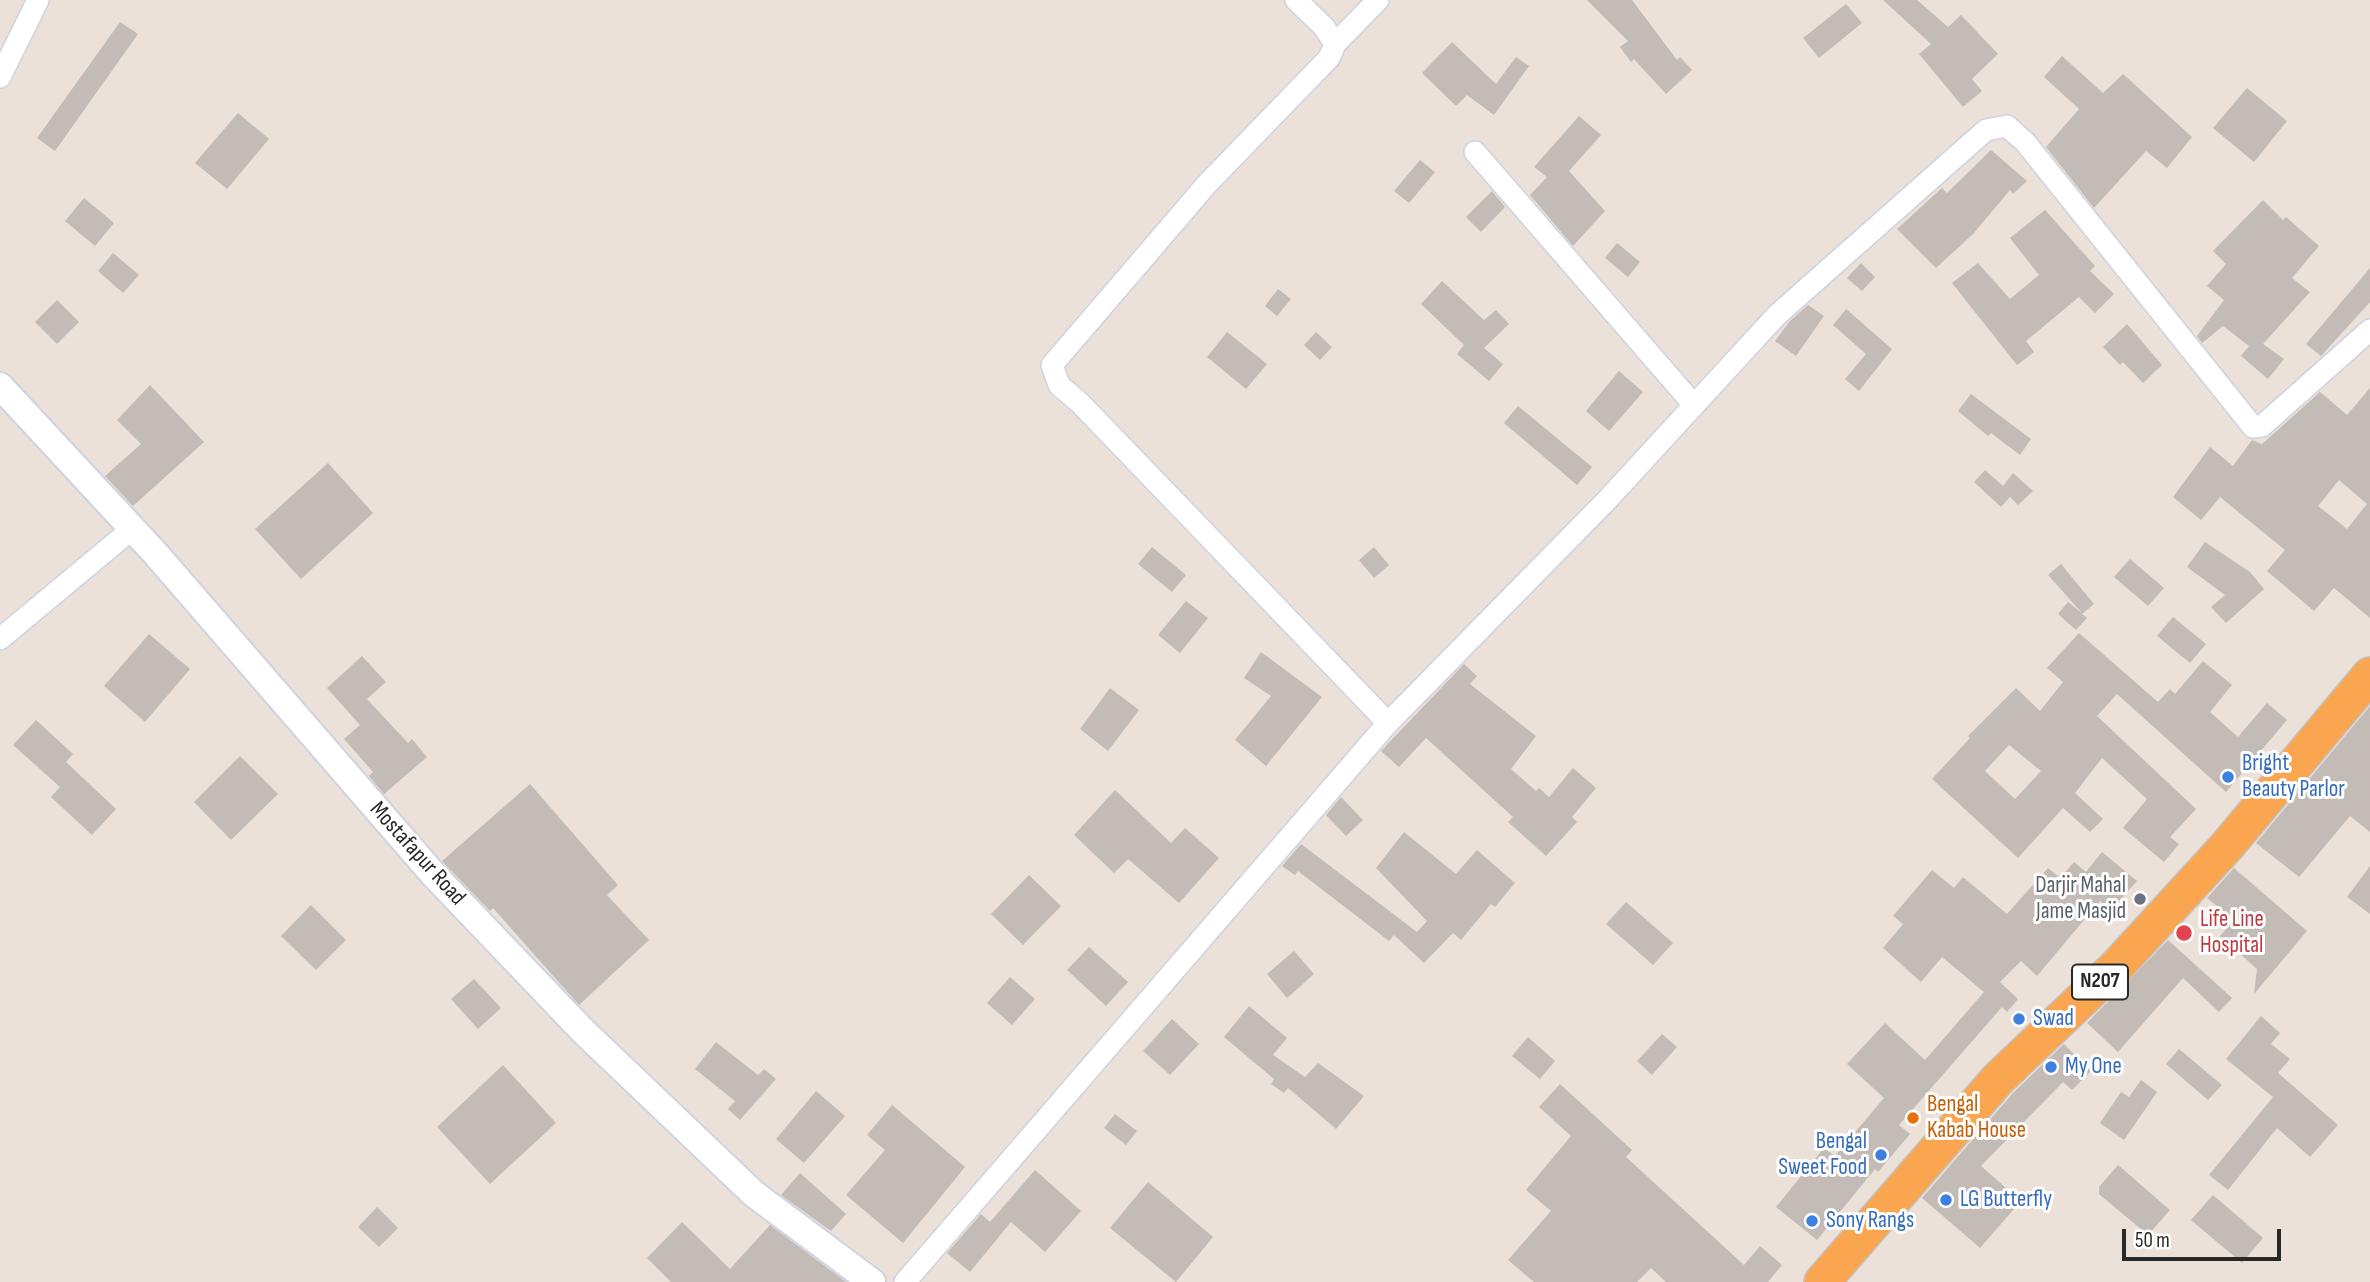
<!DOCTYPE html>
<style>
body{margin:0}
#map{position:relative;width:2370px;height:1282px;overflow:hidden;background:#ebe1d8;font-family:"Sofia Sans Condensed",sans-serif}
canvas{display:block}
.scale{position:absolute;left:2122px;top:1229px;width:159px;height:32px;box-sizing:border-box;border:4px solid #282828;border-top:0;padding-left:9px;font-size:21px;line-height:24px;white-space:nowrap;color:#282828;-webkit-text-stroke:5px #fff;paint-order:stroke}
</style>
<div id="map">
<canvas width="2370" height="1282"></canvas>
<div class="scale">50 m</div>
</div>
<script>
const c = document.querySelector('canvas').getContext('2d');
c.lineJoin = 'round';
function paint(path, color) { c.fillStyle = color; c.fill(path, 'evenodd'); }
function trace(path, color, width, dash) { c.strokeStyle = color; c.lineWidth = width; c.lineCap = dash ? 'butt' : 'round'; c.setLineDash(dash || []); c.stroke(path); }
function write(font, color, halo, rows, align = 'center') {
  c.font = font + ' "Sofia Sans Condensed",sans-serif'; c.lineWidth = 6; c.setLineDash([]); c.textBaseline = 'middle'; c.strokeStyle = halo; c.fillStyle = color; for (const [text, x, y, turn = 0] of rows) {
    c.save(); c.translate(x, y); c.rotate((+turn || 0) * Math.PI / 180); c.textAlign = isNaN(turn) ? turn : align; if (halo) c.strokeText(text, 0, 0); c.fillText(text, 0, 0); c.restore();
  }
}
paint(new Path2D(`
 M1587,0h45l45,60 3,-3 12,13 -26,24 -32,-35 -3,3 -11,-15 8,-6z
 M1883,0h34l31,27 13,-12 37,39 -26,25 10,12 -19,16 -44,-53 12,-10z
 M1846,4l16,19 -43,35 -16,-20z
 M120,22l18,12 -83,117 -18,-13z
 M1452,42l44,42 20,-27 13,9 -35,49 -27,-20 -11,11 -34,-33z
 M2062,56l41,37 20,-19 69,63 -25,31 -21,-17 -52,57 -48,-61 33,-38 -35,-32z
 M2247,88l40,33 -33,41 -41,-34z
 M238,113l31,26 -42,50 -32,-26z
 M1579,116l22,19 -32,36 36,40 -32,35 -43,-51 17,-18 -13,-10z
 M1991,150l36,31 -14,13 -3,-4 -37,44 -37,34 -39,-39 45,-41 5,5z
 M1420,160l15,12 -26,31 -15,-12z
 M1492,191l13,16 -24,25 -15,-15z
 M84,198l30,25 -19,23 -30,-25z
 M2263,200l20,20 3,-3 33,29 -27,32 18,14 -47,52 21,15 -16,20 -27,-23 8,-10 -26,-20 -21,17 -5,-7 27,-36 -17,-14 19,-22 -13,-13z
 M2045,210l50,56 -5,5 24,23 -19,19 -16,-16 -53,44 8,11 -17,13 -65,-82 26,-20 32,36 29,-24 -29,-37z
 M1617,243l23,19 -12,15 -23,-19z
 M113,253l26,22 -16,18 -25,-22z
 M1861,263l14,14 -13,14 -15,-13z
 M2370,268v34l-49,54 -15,-12z
 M1442,281l42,39 12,-10 13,14 -25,24 19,16 -14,17 -32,-27 7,-9 -43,-41z
 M1278,289l13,10 -14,17 -12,-10z
 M57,300l22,22 -22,22 -22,-22z
 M1808,305l16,11 -28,40 -21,-15 15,-20z
 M1846,309l46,40 -33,42 -14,-12 21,-25 -33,-29z
 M2127,324l35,41 -19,18 -20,-21 -3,3 -17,-18z
 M1227,332l40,32 -21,25 -39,-32z
 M1316,332l16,15 -12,13 -16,-15z
 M1619,371l24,21 -34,39 -23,-20z
 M150,385l54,57 -71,64 -28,-30 36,-32 -24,-24z
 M2370,388v230l-36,-30 -20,23 -47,-40 18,-21 -65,-53 -19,23 -28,-23 37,-50 23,19 19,-26 10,4 58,-52 27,23zM2339,480l28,24 -20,25 -29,-23z
 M1971,394l60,45 -11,16 -29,-22 -3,3 -30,-25z
 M1518,406l74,61 -15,18 -73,-62z
 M328,463l45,50 -72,66 -46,-50z
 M1985,470l18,16 10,-13 20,18 -15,14 -8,-8 -9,10 -27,-25z
 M2205,542l45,30 14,17 -38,34 -15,-16 14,-12 -38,-28z
 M1152,547l34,28 -14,17 -34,-28z
 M1374,547l15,18 -15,13 -15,-18z
 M2130,559l34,29 -16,18 -34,-29z
 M2061,564l33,40 -12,10 5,4 -11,12 -18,-16 10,-12 14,11 -34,-38z
 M1186,601l22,17 -28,35 -22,-18z
 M2173,617l33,27 -16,19 -33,-27z
 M2079,633l79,69 12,-13 5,5 28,-33 29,24 -22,27 28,25 29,-34 20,17 -61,72 -109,-98 -20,22 99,93 -26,28 9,7 -15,18 -41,-34 24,-29 -45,-41 -27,35 28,26 -13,13 -27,-24 -45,50 -86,-79 38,-41 -2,-2 48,-48 24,23 23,-29 -16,-14zM2009,745l32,26 -26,28 -30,-28z
 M149,634l41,35 -45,53 -41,-36z
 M1261,652l61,45 -56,69 -31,-26 36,-44 -27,-18z
 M362,656l24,26 -19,17 41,44 4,-4 15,18 -43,37 -15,-18 4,-4 -29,-33 16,-14 -33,-37z
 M1464,664l13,12 -7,8 66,52 -25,33 25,22 3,-3 10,9 24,-29 23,20 -24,29 5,5 -31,34 -38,-34 5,-5 -87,-79 -27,29 -18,-16z
 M1110,688l29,22 -31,41 -28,-22z
 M2370,706v126l-20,-16 -51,61 -43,-34z
 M36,720l37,34 -7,8 50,47 -24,26 -41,-38 9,-10 -47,-42z
 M240,756l38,38 -47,46 -37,-38z
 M530,784l88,101 -11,10 42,45 -70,65 -86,-97 -3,3 -48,-50z
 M1115,790l56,53 14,-15 34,30 -40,45 -51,-44 -14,14 -40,-38z
 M1341,797l22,23 -17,16 -20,-21z
 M1404,832l52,42 21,-24 38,33 -20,24 -4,-3 -30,36 -8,-7 -29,30 -30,-28 -5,6 -91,-70 -3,4 -13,-9 19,-22 116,88 10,-11 -51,-53z
 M2102,852l35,29 -26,29 -11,-9 -63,75 -16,-15 -21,21 18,17 -11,13 -5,-5 -103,118 11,9 -32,38 -3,-3 -58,71 -41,-33 48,-59 11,8 49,-58 -37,-34 38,-41 40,37 59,-68 -42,-35 -21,25 -38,-34 20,-24 -10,-8 39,-46 22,18 9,-11 44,37 41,-46 12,10 14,-16 12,10z
 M2370,866v48l-23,-17z
 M2234,868l73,63 -53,63 3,-25 -37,-33 14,-16 -27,-22z
 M1029,875l32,31 -38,39 -32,-31z
 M1626,902l47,41 -20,22 -47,-41z
 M311,905l35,35 -30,30 -35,-34z
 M2168,940l64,58 -13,14 -36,-34 -65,74 -31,-29z
 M1089,947l39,35 -22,24 -39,-36z
 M1294,951l20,23 -27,24 -20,-24z
 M1010,977l25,22 -23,26 -25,-22z
 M474,979l27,29 -23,21 -27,-30z
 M1249,1006l38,32 -14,17 32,22 13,-14 46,33 -28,33 -48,-41 -4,5 -13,-9 3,-5 -50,-42z
 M2261,1016l19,17 -9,11 19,15 -12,14 60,52 -28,32 -33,-29 -49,62 -19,-15 64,-78 -47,-38z
 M1172,1019l27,25 -29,31 -27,-24z
 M1662,1034l15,13 -25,28 -15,-14z
 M1528,1037l27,24 -15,18 -28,-23z
 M716,1042l42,33 6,-6 12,10 -36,41 -12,-11 7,-8 -40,-32z
 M2064,1044l27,27 -19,19 -9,-8 -82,84 40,35 -41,47 -58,-50 91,-105z
 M2179,1049l43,36 -14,15 -42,-36z
 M503,1065l53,58 -66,61 -53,-57z
 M2141,1080l16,12 -33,48 -24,-17 21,-31 8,5z
 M1560,1084l72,66 -6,7 118,108 16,-19 22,19 -14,17h-102l-15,-14 -14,14h-103l-26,-22 43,-49 -25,-21 45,-54 -32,-29z
 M816,1091l29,25 -41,47 -28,-24z
 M892,1105l73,62 -62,76 -57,-48 39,-45 -18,-15z
 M1115,1114l22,17 -11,14 -22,-17z
 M2118,1165l52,45 -22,25 -49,-41v-7z
 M1035,1170l46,41 -36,41 -34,-30 -41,50 -23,-19 34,-39 9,8z
 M800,1173l46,41 -15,17 -50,-36z
 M1148,1182l65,55 -37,45 -66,-54z
 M2213,1195l50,43 -21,25 -51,-43z
 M377,1207l21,21 -19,19 -21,-20z
 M682,1222l48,47 40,-44 76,57h-175l-24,-24z`), '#c3bbb5');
const minor = new Path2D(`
 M1296,0l28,27 11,17 -6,14 -122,126 -155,181 7,20 21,18 308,320
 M1335,44l43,-44
 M0,77l38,-77
 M1475,152l219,253
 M0,639l132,-110
 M905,1282l483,-559 220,-224 169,-184 209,-185 21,-4 18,16 228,285 9,-1 108,-96`);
const tertiary = new Path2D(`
 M0,386l155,167 278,321 150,157 171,163 118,88`);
const trunk = new Path2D(`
 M1822,1282l176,-203 118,-112 111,-121 143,-171`);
trace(minor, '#cdd3e2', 24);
trace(tertiary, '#cdd3e2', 30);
trace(trunk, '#c3c3c3', 38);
trace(minor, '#fff', 21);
trace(tertiary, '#fff', 26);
trace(trunk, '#faa550', 35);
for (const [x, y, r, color] of [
 [2228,777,7,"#3f7fe0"],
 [2140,899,7,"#6b7280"],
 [2184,933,9,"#e0444e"],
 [2019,1019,7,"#3f7fe0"],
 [2051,1067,7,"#3f7fe0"],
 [1913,1118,7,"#e8710a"],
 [1881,1155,7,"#3f7fe0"],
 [1946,1200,7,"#3f7fe0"],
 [1812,1221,7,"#3f7fe0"]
]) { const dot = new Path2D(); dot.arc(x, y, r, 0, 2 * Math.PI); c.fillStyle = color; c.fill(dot); trace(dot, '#fff', 2.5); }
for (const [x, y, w] of [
 [2100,982,56]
]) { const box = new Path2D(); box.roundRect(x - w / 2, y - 17.5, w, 35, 5); c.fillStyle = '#fff'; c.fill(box); trace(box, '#282828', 2); }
write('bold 21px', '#282828', null, [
 ["N207",2100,982]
]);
write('23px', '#366cbe', '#fff', [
 ["Bright",2242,764],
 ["Beauty Parlor",2242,790],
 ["Swad",2033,1019],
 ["My One",2065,1067],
 ["Bengal",1867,1142,"right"],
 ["Sweet Food",1867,1168,"right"],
 ["LG Butterfly",1960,1200],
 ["Sony Rangs",1826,1221]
], 'left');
write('23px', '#282828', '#fff', [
 ["Mostafapur Road",417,854,48]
]);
write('23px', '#5b616d', '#fff', [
 ["Darjir Mahal",2126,886],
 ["Jame Masjid",2126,912]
], 'right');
write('23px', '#be3a42', '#fff', [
 ["Life Line",2200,920],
 ["Hospital",2200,946]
], 'left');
write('23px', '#c56008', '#fff', [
 ["Bengal",1927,1105],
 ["Kabab House",1927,1131]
], 'left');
</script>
